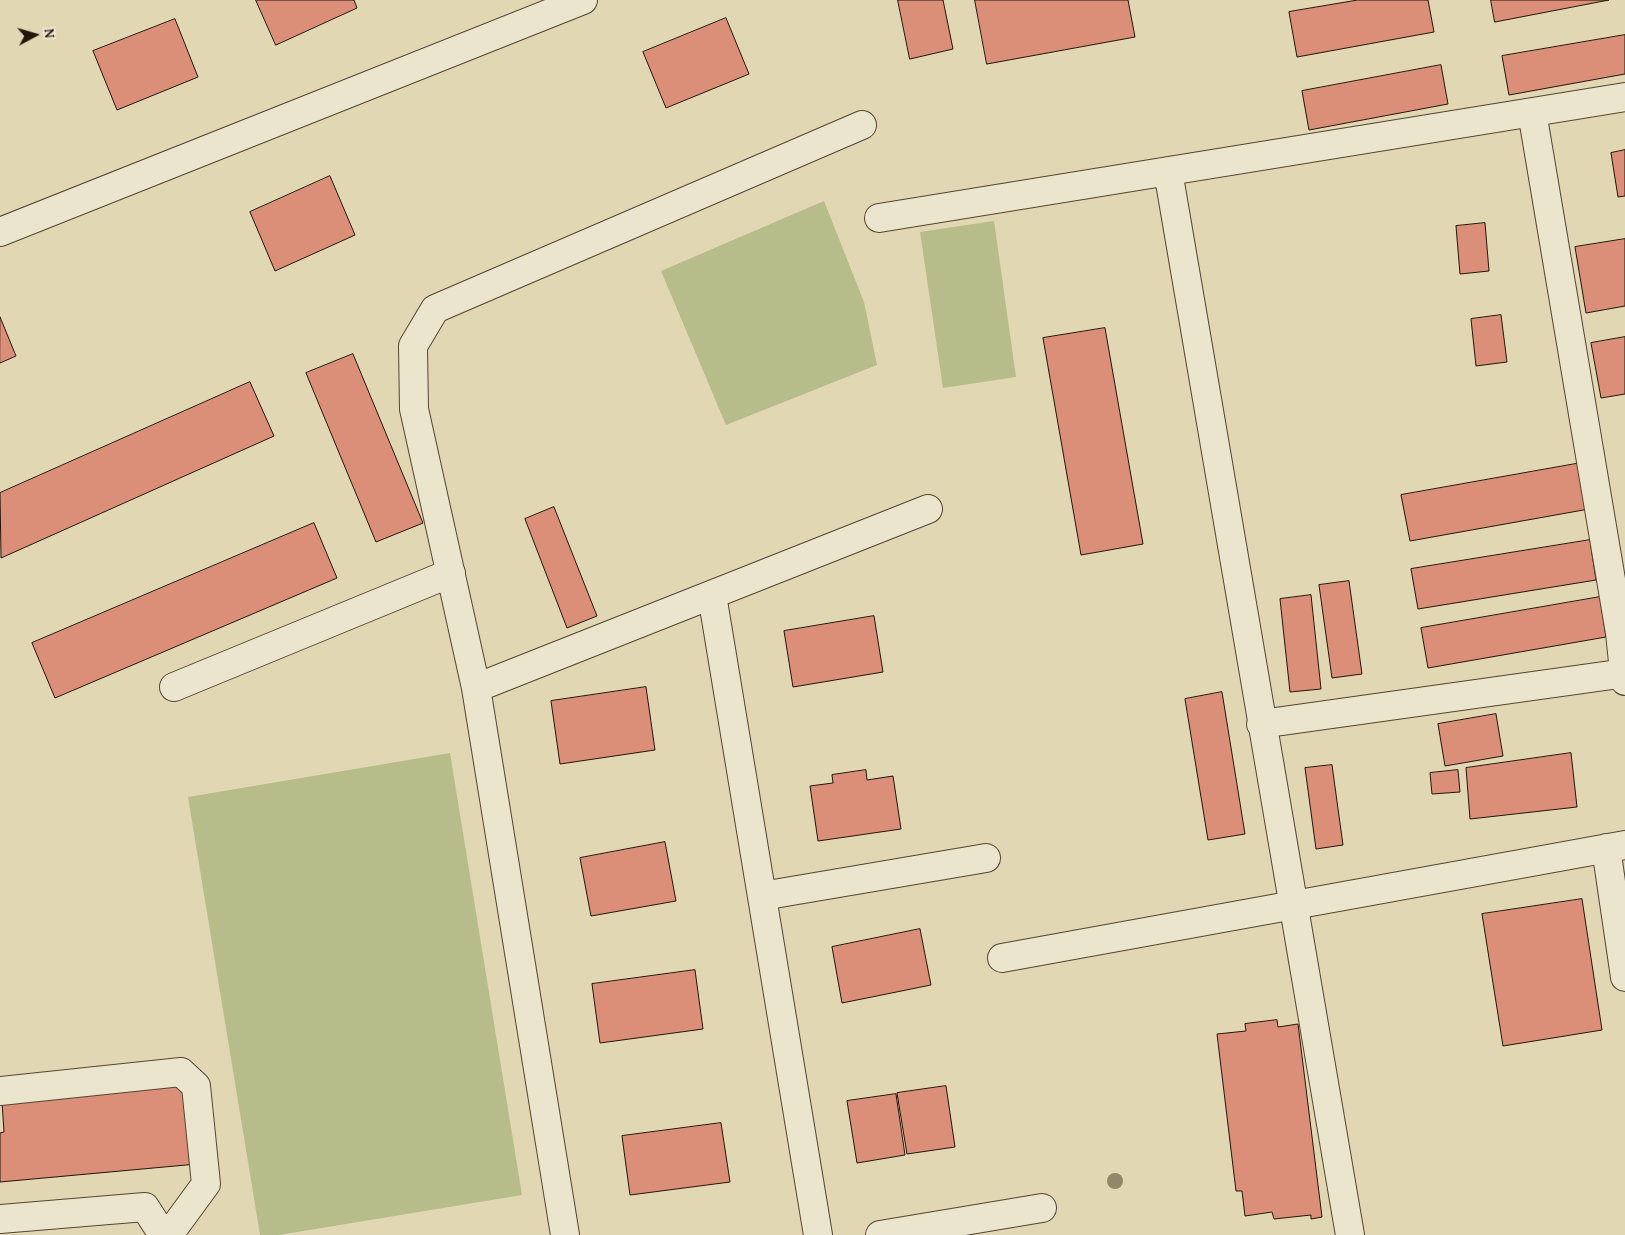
<!DOCTYPE html>
<style>
body{margin:0}
#map{position:relative;width:1625px;height:1235px;overflow:hidden;background:#e1d7b2;font-family:"Gentium Book Plus",serif}
canvas{display:block}
.north{position:absolute;left:10px;top:10px;width:50px;height:50px;-webkit-text-stroke:4px #ece5cd;paint-order:stroke;rotate:84deg;font-size:14px;font-weight:700;line-height:20px;text-align:center;color:#231507}
.north::after{content:'';display:block;margin:auto;width:18px;height:22px;background:#231507;clip-path:polygon(50% 0,100% 100%,50% 72%,0 100%)}
</style>
<div id="map">
<canvas width="1625" height="1235"></canvas>
<div class="north">N</div>
</div>
<script>
const c = document.querySelector('canvas').getContext('2d');
c.lineJoin = 'round';
function paint(path, color) { c.fillStyle = color; c.fill(path, 'evenodd'); }
function trace(path, color, width, dash) { c.strokeStyle = color; c.lineWidth = width; c.lineCap = dash ? 'butt' : 'round'; c.setLineDash(dash || []); c.stroke(path); }
paint(new Path2D(`
 M824,201l40,101 13,63 -151,60 -65,-154z
 M994,221l22,156 -73,11 -23,-156z
 M450,753l72,442 -243,40h-19l-72,-438z`), '#b6bd8a');
const building = new Path2D(`
 M256,0h98l3,8 -81,37z
 M898,0h45l10,49 -43,10z
 M975,0h153l7,37 -148,27z
 M1358,0h70l6,32 -137,25 -8,-45z
 M1491,0h118l-114,22z
 M726,18l23,56 -83,34 -23,-56z
 M175,19l23,58 -81,33 -24,-59z
 M1625,35v39l-116,21 -7,-39z
 M1441,65l7,39 -139,26 -7,-39z
 M1625,150v46l-7,1 -7,-44z
 M330,176l25,59 -80,36 -25,-59z
 M1485,223l4,48 -29,3 -4,-48z
 M1625,239v67l-39,7 -11,-66z
 M1501,315l6,47 -31,4 -5,-47z
 M0,317l16,39 -16,7z
 M1105,328l38,216 -62,11 -38,-217z
 M1625,337v57l-24,4 -10,-55z
 M353,354l70,169 -47,19 -70,-169z
 M250,382l24,54 -273,122 -1,-65z
 M1581,463l8,46 -179,32 -9,-46z
 M554,507l43,109 -30,12 -42,-109z
 M314,523l23,55 -282,120 -23,-55z
 M1590,540l6,40 -178,29 -7,-40z
 M1349,581l13,93 -30,4 -13,-93z
 M1311,595l10,94 -31,3 -10,-93z
 M1600,597l6,40 -178,31 -7,-40z
 M874,616l9,56 -90,15 -9,-56z
 M646,687l9,63 -95,14 -9,-63z
 M1222,692l23,142 -37,6 -23,-141z
 M1496,714l7,42 -58,10 -7,-42z
 M1571,753l6,54 -107,12 -4,-51z
 M1332,765l11,80 -27,4 -11,-81z
 M866,770l1,10 26,-4 8,53 -83,12 -8,-55 23,-3 -1,-8z
 M1458,770l2,22 -28,2 -2,-21z
 M665,842l11,59 -85,15 -11,-58z
 M1582,899l20,131 -99,16 -21,-132z
 M920,929l11,56 -89,18 -10,-56z
 M695,970l8,59 -103,14 -8,-59z
 M1277,1020l1,7 20,-3 24,193 -11,2v-4l-37,4 -2,-7 -27,4 -3,-25h-6l-19,-157 29,-3 -1,-7z
 M189,1085l8,79 -197,18v-49l4,-1 -2,-30z
 M946,1086l9,61 -48,7 -10,-61z
 M896,1094l9,61 -48,8 -10,-62z
 M721,1123l9,59 -100,13 -8,-59z`);
paint(building, '#db8f78');
trace(building, '#231507', 1);
const minor = new Path2D(`
 M1532,112l88,521 5,48
 M1168,171l182,1064
 M879,218l746,-121
 M0,232l583,-232
 M712,595l106,640
 M174,687l277,-114
 M476,688l452,-179
 M1261,724l364,-51
 M1606,848l19,129
 M762,896l224,-38
 M1002,958l623,-113
 M0,1091l181,-19 15,14 10,98 -30,41 -15,7 1,3
 M0,1219l145,-12 16,25
 M565,1235l-89,-547 -62,-279 -1,-63 22,-37 427,-184
 M880,1235l162,-27`);
trace(minor, '#524632', 30);
trace(minor, '#ece5cd', 28);
c.fillStyle = '#918869';
for (const [x, y] of [
 [1115,1181]
]) { c.beginPath(); c.arc(x, y, 8, 0, 2 * Math.PI); c.fill(); }
</script>
